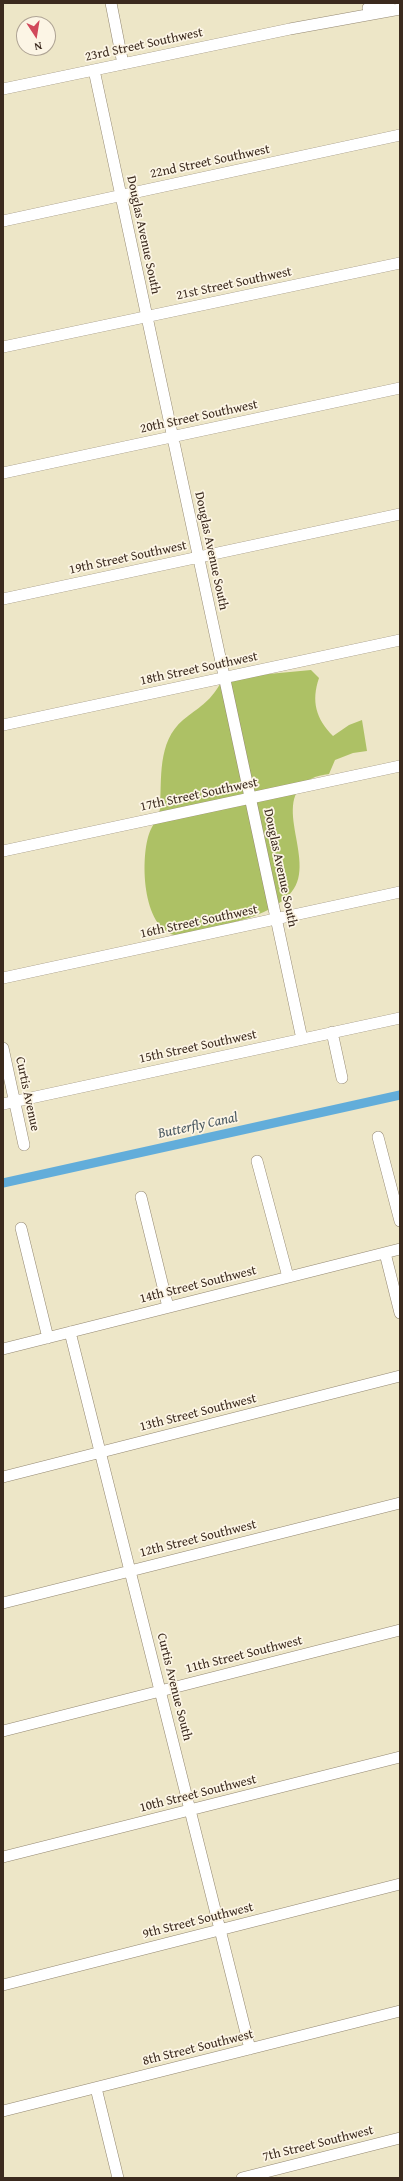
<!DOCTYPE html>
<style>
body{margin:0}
#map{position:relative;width:403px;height:2181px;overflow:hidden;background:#ede6c7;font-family:"Gentium Book Plus",serif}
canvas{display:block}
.frame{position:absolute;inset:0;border:4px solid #3b2a1e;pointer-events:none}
.north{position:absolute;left:16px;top:16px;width:40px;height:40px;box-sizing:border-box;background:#fcf5e5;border:1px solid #afa495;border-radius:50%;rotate:168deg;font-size:11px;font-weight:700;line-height:16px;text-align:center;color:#3b2a1e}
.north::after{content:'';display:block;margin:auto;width:14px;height:18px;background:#d1495b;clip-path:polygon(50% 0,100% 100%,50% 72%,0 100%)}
</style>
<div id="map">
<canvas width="403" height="2181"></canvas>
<div class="frame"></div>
<div class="north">N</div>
</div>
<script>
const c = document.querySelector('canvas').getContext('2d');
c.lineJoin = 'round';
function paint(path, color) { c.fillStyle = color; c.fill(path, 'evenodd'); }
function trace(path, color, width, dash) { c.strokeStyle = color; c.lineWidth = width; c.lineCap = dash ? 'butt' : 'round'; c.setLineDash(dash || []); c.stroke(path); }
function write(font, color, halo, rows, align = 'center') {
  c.font = font + ' "Gentium Book Plus",serif'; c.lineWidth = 3.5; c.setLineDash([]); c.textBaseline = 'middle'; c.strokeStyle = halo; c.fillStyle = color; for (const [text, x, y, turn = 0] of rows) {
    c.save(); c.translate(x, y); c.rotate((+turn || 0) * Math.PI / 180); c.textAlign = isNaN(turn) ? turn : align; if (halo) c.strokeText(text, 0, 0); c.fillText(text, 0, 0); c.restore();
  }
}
paint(new Path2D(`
 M311,670l8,8c-8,23 -3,41 14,58l16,-11 13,-5 5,31 -14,2 -18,7 -6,14c-6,1 -13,2 -18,5 -44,22 10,85 -22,116 -19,19 -49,26 -74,32 -10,3 -25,9 -35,9 -38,-2 -40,-76 -31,-102 3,-9 9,-15 11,-25 2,-30 -3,-67 23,-89 16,-13 26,-17 37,-36l38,-9z`), '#adc165');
trace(new Path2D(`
 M3,1183l397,-88`), '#62adda', 9);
const minor = new Path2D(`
 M111,3l12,61
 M368,8l21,-5
 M94,70l208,969
 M3,89l287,-60 110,-20
 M3,221l397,-86
 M3,347l397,-84
 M3,473l397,-85
 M3,599l397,-85
 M3,725l397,-85
 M3,851l397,-85
 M3,978l397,-86
 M332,1032l10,46
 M3,1048l21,97
 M3,1104l397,-86
 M378,1137l22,84
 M257,1161l31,116
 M141,1197l27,110
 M21,1228l27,110
 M385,1253l15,60
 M70,1332l180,717
 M3,1349l397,-100
 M3,1477l397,-101
 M3,1603l397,-100
 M3,1731l397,-101
 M3,1857l397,-100
 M3,1985l397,-101
 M96,2088l22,90
 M3,2111l397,-100
 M242,2178l158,-40`);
trace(minor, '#948872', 12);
trace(minor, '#fff', 11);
write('13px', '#3b2a1e', '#fcf5e5', [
 ["23rd Street Southwest",144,45,-12],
 ["22nd Street Southwest",210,162,-12],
 ["Douglas Avenue South",143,235,78],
 ["21st Street Southwest",234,284,-12],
 ["20th Street Southwest",199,417,-12],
 ["Douglas Avenue South",211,551,78],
 ["19th Street Southwest",128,558,-12],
 ["18th Street Southwest",199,669,-12],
 ["17th Street Southwest",199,795,-12],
 ["Douglas Avenue South",280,868,78],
 ["16th Street Southwest",199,922,-12],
 ["15th Street Southwest",198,1047,-12],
 ["Curtis Avenue",27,1094,78],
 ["14th Street Southwest",198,1285,-14],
 ["13th Street Southwest",198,1413,-14],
 ["12th Street Southwest",198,1539,-14],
 ["11th Street Southwest",244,1655,-14],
 ["Curtis Avenue South",174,1687,76],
 ["10th Street Southwest",198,1794,-14],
 ["9th Street Southwest",198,1921,-14],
 ["8th Street Southwest",198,2048,-14],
 ["7th Street Southwest",318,2144,-14]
]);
write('italic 14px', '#495860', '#fcf5e5', [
 ["Butterfly Canal",198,1126,-12]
]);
</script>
